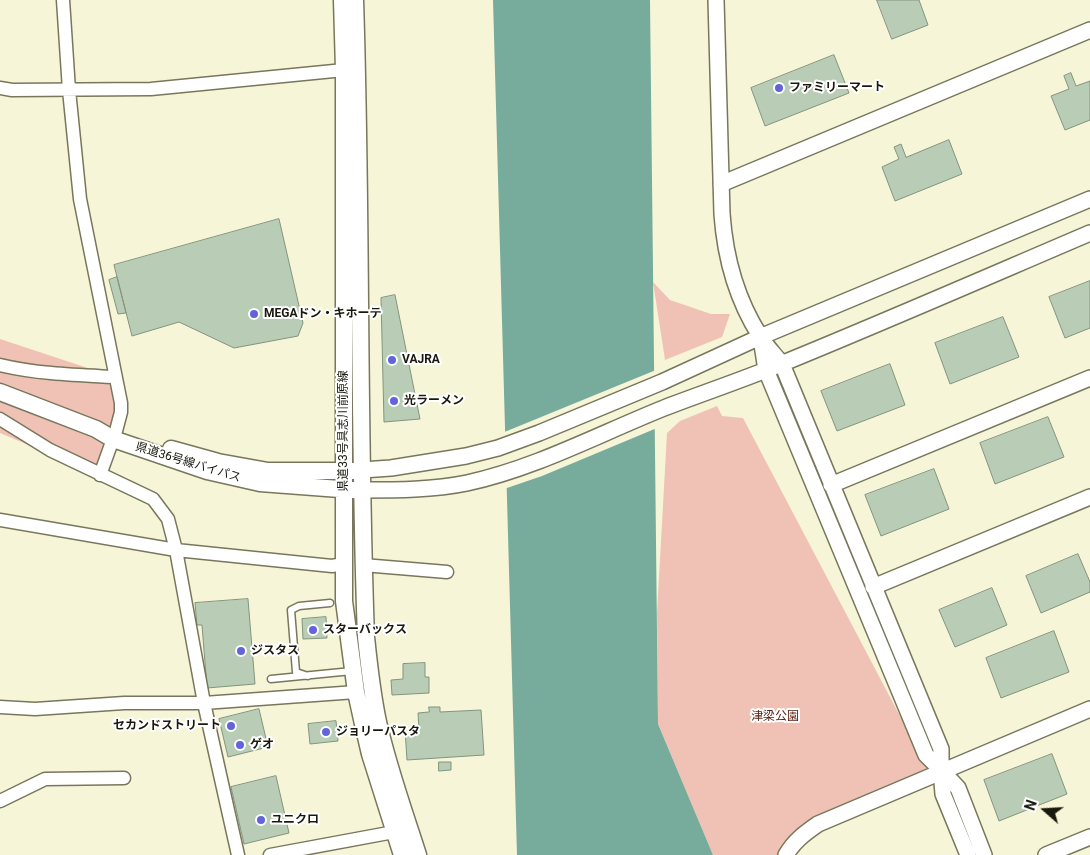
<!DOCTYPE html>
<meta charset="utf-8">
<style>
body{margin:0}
#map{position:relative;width:1090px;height:855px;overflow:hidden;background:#f6f5d7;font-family:Roboto,sans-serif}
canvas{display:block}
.north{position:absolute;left:1020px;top:785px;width:50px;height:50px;-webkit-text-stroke:4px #fff;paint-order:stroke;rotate:289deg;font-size:14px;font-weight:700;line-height:20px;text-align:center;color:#19180e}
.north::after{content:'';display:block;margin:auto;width:18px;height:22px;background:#19180e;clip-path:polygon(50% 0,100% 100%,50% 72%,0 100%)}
</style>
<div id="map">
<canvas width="1090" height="855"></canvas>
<div class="north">N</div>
</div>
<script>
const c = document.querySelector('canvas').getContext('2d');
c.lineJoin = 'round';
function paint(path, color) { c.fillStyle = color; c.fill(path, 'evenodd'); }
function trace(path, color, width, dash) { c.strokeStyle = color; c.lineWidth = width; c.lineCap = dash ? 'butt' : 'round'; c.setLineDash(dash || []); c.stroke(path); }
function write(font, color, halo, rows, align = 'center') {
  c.font = font + ' Roboto,"Noto Sans JP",sans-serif'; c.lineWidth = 4; c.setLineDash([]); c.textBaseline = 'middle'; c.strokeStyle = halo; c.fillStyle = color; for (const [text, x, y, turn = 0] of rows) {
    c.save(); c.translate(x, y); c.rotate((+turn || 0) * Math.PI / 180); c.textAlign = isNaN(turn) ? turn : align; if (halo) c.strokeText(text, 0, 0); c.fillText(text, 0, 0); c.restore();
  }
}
paint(new Path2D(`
 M653,282l17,18 41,14h19l-8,23 -57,23z
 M0,339l115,38 8,57 -23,41 -100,-42z
 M717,406l5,10 21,2 188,357 -113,49 -32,31h-73l-55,-131 -1,-111 10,-180 13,-12z`), '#f0c2b5');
paint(new Path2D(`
 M493,0h157l8,724 55,131h-196z`), '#77ab9c');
paint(new Path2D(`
 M656,370l1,58 -115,48 -38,13 -2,-56z`), '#f6f5d7');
const building = new Path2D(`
 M877,0h42l9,25 -36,14z
 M834,55l15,38 -84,33 -14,-38z
 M1071,73l5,13 14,-5v39l-25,10 -14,-34 18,-7 -5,-13z
 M949,140l13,34 -67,27 -13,-34 17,-8 -5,-12 7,-3 5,13z
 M279,219l24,104 -5,13 -64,12 -55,-26 -47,14 -18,-71z
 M117,277l9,36 -8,1 -9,-34z
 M1090,281v47l-25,10 -16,-41z
 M395,295l25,124 -36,3 -3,-124z
 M1003,317l16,40 -69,27 -15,-41z
 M890,364l15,41 -68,26 -16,-40z
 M1048,417l16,40 -69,27 -15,-41z
 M934,469l15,40 -68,27 -16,-41z
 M1078,554l12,28v10l-49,21 -15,-37z
 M992,588l15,37 -52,22 -16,-37z
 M248,599l7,85 -48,4 -5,-63h-5l-2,-22z
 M326,617l1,21 -24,1 -1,-20z
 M1054,631l15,41 -68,26 -15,-40z
 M425,663v14h4v16l-37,2 -1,-15 12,-1v-15z
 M429,707h11v5l41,-2 3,45 -77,5 -2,-30 14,-1 -1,-16 11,-1z
 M259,709l9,38 -40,10 -9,-38z
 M336,721l2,20 -28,3 -2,-20z
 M1052,754l15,40 -68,27 -15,-41z
 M439,762h12v8l-12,1z
 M276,776l13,57 -45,11 -13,-57z`);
paint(building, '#b9ccb5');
trace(building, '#82947e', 1);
const service = new Path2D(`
 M308,676l-12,-4 -5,-62 8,-4 31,-3
 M271,679l81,-8`);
const minor = new Path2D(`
 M63,0l6,90 11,109 41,204v9l-5,19
 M0,88l12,2 139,-1 193,-19
 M0,365c38,9 76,10 115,12
 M0,419l50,31 103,49 15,20 8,31 28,153 34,152
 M100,475l13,-36
 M0,520l176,30 156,16 11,-2
 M363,565l84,7
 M0,707l35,2 89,-6h80l152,-11
 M0,801l45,-22 79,-1
 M270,855l124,-23`);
const tertiary = new Path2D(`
 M716,0l6,214c3,42 15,86 38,122 6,10 15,19 22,28l159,385v21l17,18 26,67
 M721,184l369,-154
 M761,338l5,32 160,385 15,15 2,24 25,61
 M362,470l29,-2 75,-12 32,-8 41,-15 123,-51 98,-45 330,-138
 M831,485l259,-107
 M362,490c35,0 71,0 105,-7 69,-15 132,-49 197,-75 39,-15 78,-28 117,-44 103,-42 206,-87 309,-131
 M873,587l217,-90
 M786,855c8,-14 19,-22 32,-31l272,-115
 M1046,855l44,-18`);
const secondary = new Path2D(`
 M342,0l2,70v531l12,91 7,32 7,30 32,101
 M355,0c7,212 3,425 11,637 3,29 6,57 12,85 10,45 26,89 40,133
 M0,392l96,37 17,10 94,32 53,12 93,7
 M171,449l47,13 50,9h86`);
trace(service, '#78775c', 9);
trace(minor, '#78775c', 15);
trace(tertiary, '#78775c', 18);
trace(secondary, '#78775c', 19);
trace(service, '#fff', 6);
trace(minor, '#fff', 12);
trace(tertiary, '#fff', 15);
trace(secondary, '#fff', 16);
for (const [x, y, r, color] of [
 [779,88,5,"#6363dc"],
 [254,314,5,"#6363dc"],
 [392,360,5,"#6363dc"],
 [394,401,5,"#6363dc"],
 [313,630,5,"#6363dc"],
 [241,651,5,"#6363dc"],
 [231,726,5,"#6363dc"],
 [326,732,5,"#6363dc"],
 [240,745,5,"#6363dc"],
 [261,820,5,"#6363dc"]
]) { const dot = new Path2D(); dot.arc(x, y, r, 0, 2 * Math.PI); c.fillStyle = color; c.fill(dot); trace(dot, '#fff', 2); }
write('bold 12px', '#19180e', '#fff', [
 ["ファミリーマート",789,88],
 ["MEGAドン・キホーテ",264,314],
 ["VAJRA",402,360],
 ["光ラーメン",404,401],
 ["スターバックス",323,630],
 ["ジスタス",251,651],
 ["セカンドストリート",221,726,"right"],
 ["ジョリーパスタ",336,732],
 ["ゲオ",250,745],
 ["ユニクロ",271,820]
], 'left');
write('12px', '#19180e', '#fff', [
 ["県道33号具志川前原線",344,431,-90],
 ["県道36号線バイパス",188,463,17]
]);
write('12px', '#5a2111', '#fff', [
 ["津梁公園",775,717]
]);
</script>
